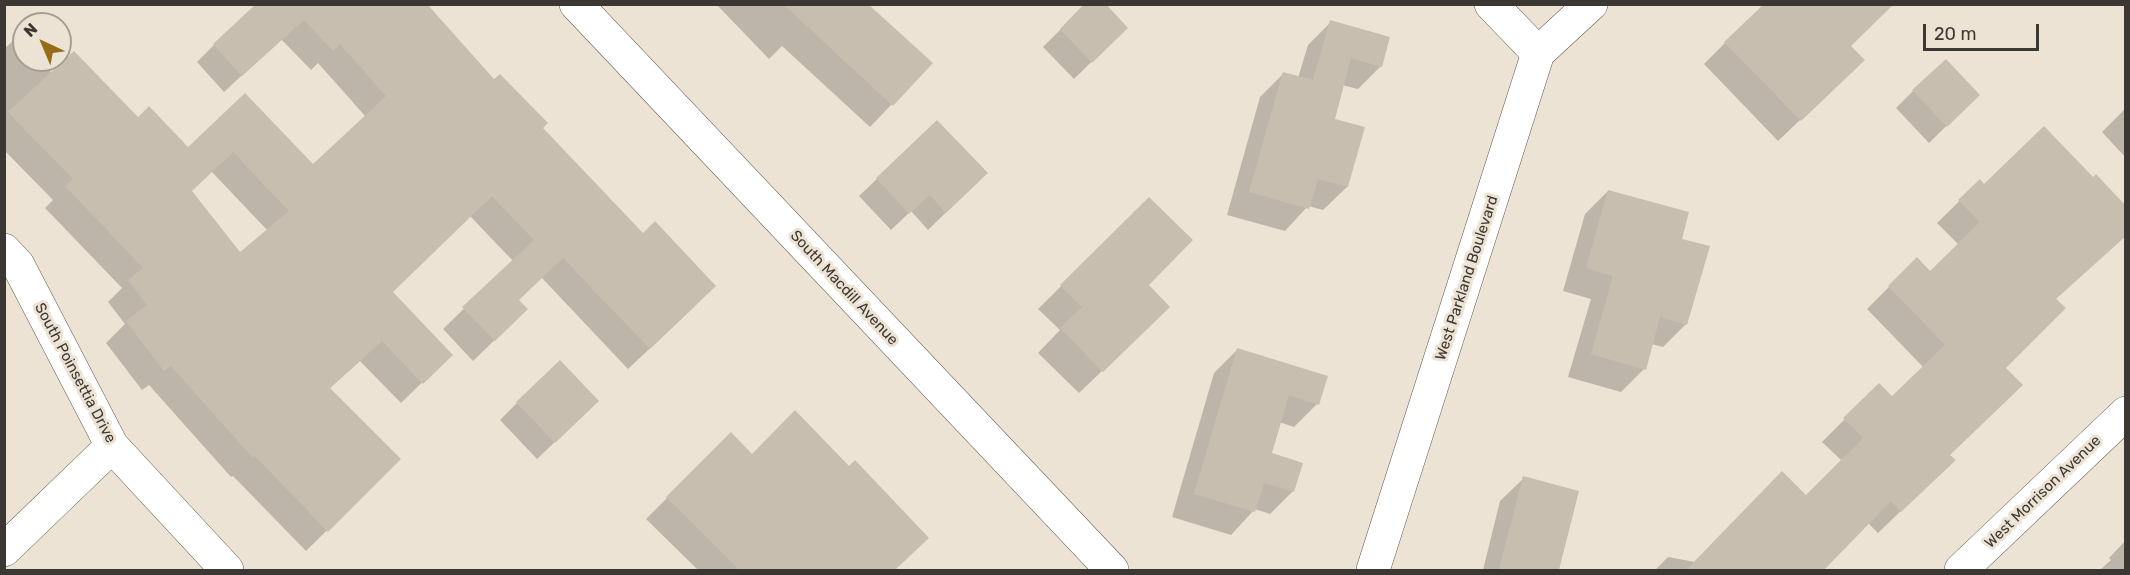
<!DOCTYPE html>
<style>
body{margin:0}
#map{position:relative;width:2130px;height:575px;overflow:hidden;background:#ede3d4;font-family:Rubik,sans-serif}
canvas{display:block}
.frame{position:absolute;inset:0;border:6px solid #3b3732;pointer-events:none}
.north{position:absolute;left:12px;top:12px;width:60px;height:60px;box-sizing:border-box;background:#ede3d4;border:2px solid #a69e93;border-radius:50%;rotate:316deg;font-size:16px;font-weight:700;line-height:24px;text-align:center;color:#3b3732}
.north::after{content:'';display:block;margin:auto;width:21px;height:27px;background:#976c18;clip-path:polygon(50% 0,100% 100%,50% 72%,0 100%)}
.scale{position:absolute;left:1923px;top:24px;width:116px;height:27px;box-sizing:border-box;border:3px solid #3b3732;border-top:0;padding-left:8px;font-size:18px;line-height:21px;white-space:nowrap;color:#3b3732;-webkit-text-stroke:4px #ede3d4;paint-order:stroke}
</style>
<div id="map">
<canvas width="2130" height="575"></canvas>
<div class="frame"></div>
<div class="north">N</div>
<div class="scale">20 m</div>
</div>
<script>
const c = document.querySelector('canvas').getContext('2d');
c.lineJoin = 'round';
function paint(path, color) { c.fillStyle = color; c.fill(path, 'evenodd'); }
function trace(path, color, width, dash) { c.strokeStyle = color; c.lineWidth = width; c.lineCap = dash ? 'butt' : 'round'; c.setLineDash(dash || []); c.stroke(path); }
function write(font, color, halo, rows, align = 'center') {
  c.font = font + ' Rubik,sans-serif'; c.lineWidth = 6; c.setLineDash([]); c.textBaseline = 'middle'; c.strokeStyle = halo; c.fillStyle = color; for (const [text, x, y, turn = 0] of rows) {
    c.save(); c.translate(x, y); c.rotate((+turn || 0) * Math.PI / 180); c.textAlign = isNaN(turn) ? turn : align; if (halo) c.strokeText(text, 0, 0); c.fillText(text, 0, 0); c.restore();
  }
}
paint(new Path2D(`
 M283,4l211,77 47,47 153,179 -66,62 -87,-92 -24,23 -12,30 -32,31 -30,-32 70,-68 -43,-45 -79,76 59,63 -49,48 -41,-42 -31,28 70,70 -93,92 -73,-75 -2,1 -82,-92 -7,5 -36,-47 19,-19 -17,-22 14,-14 -77,-80 8,-8 -49,-50v-101l13,-12 7,7v16h15l13,13 86,46 50,30 57,-53 68,70 53,-49 -48,-54 -7,7 -30,-31 -57,53 -27,-30 17,-17zM211,171l57,60 -28,24 -49,-64z
 M716,4h150l65,59 -61,64 -88,-81 -13,13z
 M1086,4l40,24 -52,51 -31,-32z
 M1331,22l50,44 -23,23 -16,-4 -9,35 30,8 -16,59 -24,23 -15,-4 -23,25 -58,-16 33,-118 23,-23 15,4 10,-33z
 M1725,43l124,3 -8,35 -63,60 -74,-77z
 M1913,91l65,4 -49,48 -33,-35z
 M2126,108v50l-24,-26z
 M937,122l31,69 -40,39 -17,-19 -20,19 -32,-34z
 M1980,181l75,119 -51,68 -73,114 -53,51 -10,-10 -46,47h-167l13,-13 27,5 111,-66 36,-35 -20,-19 57,-57 13,13 32,-30 -57,-59 50,-50 13,14 29,-28 -22,-22z
 M1608,191l73,49 5,84 -23,23 -12,-3 -7,25 -23,23 -53,-15 23,-78 -28,-8 22,-77z
 M1149,199l-4,131 -66,63 -41,-40 22,-23 -22,-21z
 M1237,350l80,54 -23,23 -15,-5 -9,32 23,37 -23,23 -15,-5 -24,26 -59,-18 42,-144z
 M517,403l63,15 -43,41 -37,-39z
 M731,434l21,22 175,82 -33,32h-196l-52,-51z
 M1524,478l53,14 -20,78h-74l17,-69z
 M2126,540v30h-26l11,-10 -2,-2z`), '#0003');
paint(new Path2D(`
 M256,4h171l67,75 6,-5 48,49 -5,5 100,105 12,-12 61,65 -66,63 -87,-91 -44,42 9,9 -33,32 -33,-34 72,-67 -42,-44 -99,96 60,63 -30,29 -41,-43 -52,47 71,71 -73,73 -73,-76 -2,2 -82,-92 -7,5 -38,-50 21,-16 -19,-25 15,-12 -78,-82 8,-7 -65,-67 66,-61 64,66 11,-11 39,41 57,-54 68,71 73,-68 -46,-52 -7,7 -29,-31 -62,56 -29,-32zM233,152l56,59 -49,41 -48,-61z
 M783,4h85l65,59 -40,43z
 M1084,4h22l22,24 -36,35 -32,-34z
 M1764,4h130l-43,42 14,14 -64,61 -77,-79z
 M1330,20l60,17 -8,30 -31,-9 -16,61 30,8 -17,60 -30,-8 -9,30 -60,-17 34,-120 30,8z
 M1946,59l34,36 -33,32 -35,-37z
 M937,120l51,53 -42,40 -16,-18 -21,19 -33,-36z
 M2044,126l49,51 3,-3 30,32v30l-70,63 10,9 -60,60 17,17 -73,70 6,5 -55,52 -10,-11 -67,69h-138l96,-99 24,24 57,-57 -20,-20 36,-35 13,13 53,-51 -57,-59 29,-29 13,14 50,-49 -22,-22 22,-21 4,5z
 M1608,190l81,22 -7,27 28,7 -23,79 -27,-8 -14,53 -55,-16 22,-78 -27,-8z
 M1149,197l44,43 -44,45 21,22 -67,65 -43,-44 22,-21 -22,-22z
 M1237,348l91,28 -9,29 -30,-10 -17,58 31,10 -9,29 -30,-9 -9,29 -61,-18z
 M560,360l39,41 -44,42 -39,-41z
 M795,410l54,56 6,-6 74,78 -34,32h-156l-73,-73 65,-65 21,22z
 M1523,476l56,15 -20,79h-60z`), '#c7beb0');
const street = new Path2D(`
 M1491,4l47,49
 M4,250l14,15 94,181 115,124
 M4,550l108,-104
 M1373,570l165,-517 53,-49`);
const secondary = new Path2D(`
 M576,4l536,566
 M1961,570l165,-157`);
trace(street, '#625a4e', 34);
trace(secondary, '#625a4e', 34);
trace(street, '#fff', 33);
trace(secondary, '#fff', 33);
write('15px', '#3b3732', '#ede3d4', [
 ["West Parkland Boulevard",1467,278,-72],
 ["South Macdill Avenue",844,288,47],
 ["South Poinsettia Drive",75,373,62],
 ["West Morrison Avenue",2043,492,-44]
]);
</script>
